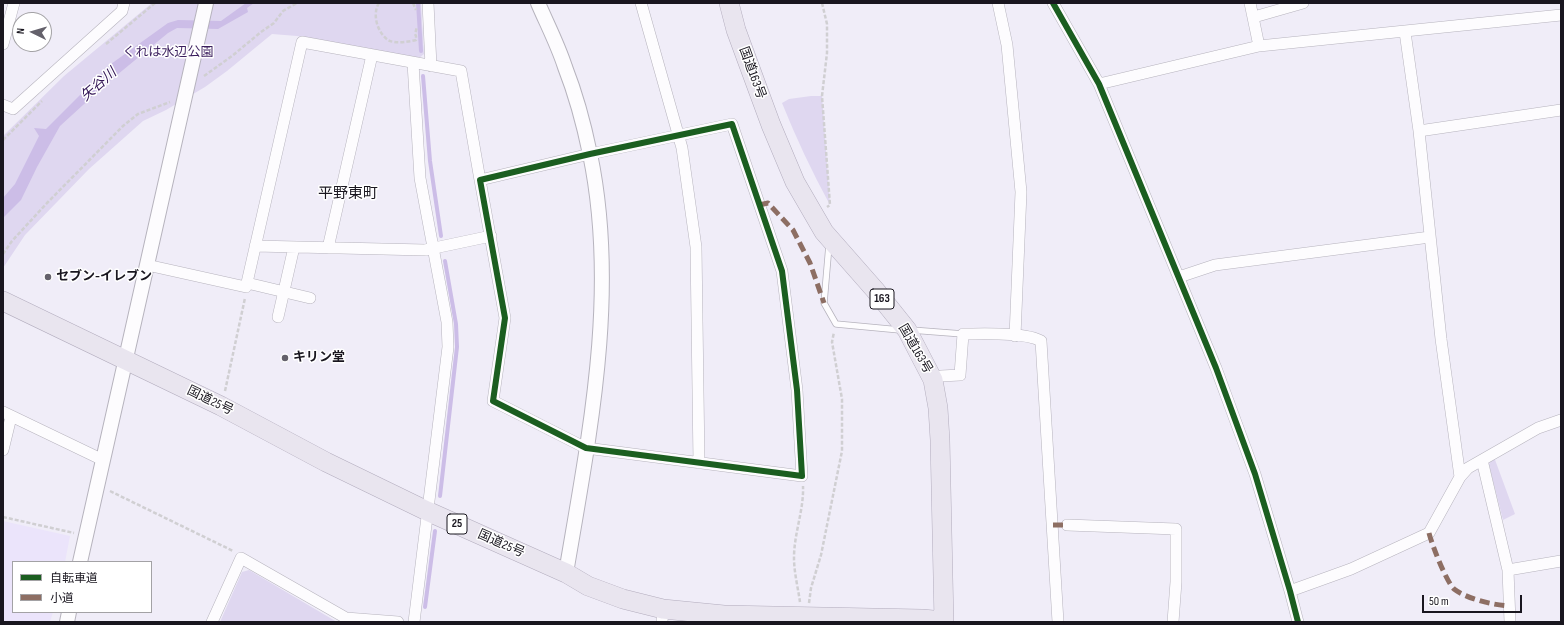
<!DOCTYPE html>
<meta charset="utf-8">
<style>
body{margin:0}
#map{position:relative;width:1564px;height:625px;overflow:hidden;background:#f0edf8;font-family:"Sofia Sans Condensed","Noto Sans JP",sans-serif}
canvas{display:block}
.frame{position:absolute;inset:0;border:4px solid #19161f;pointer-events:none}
.legend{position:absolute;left:12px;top:561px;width:140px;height:52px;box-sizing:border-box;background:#fff;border:1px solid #a3a2a5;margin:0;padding:5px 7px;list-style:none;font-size:12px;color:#19161f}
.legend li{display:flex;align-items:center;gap:8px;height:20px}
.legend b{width:20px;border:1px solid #a3a2a5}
.north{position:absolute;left:12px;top:12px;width:40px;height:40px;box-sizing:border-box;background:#fff;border:1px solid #a3a2a5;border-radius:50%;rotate:275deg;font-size:11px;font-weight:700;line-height:16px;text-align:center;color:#19161f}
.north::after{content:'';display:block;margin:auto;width:14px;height:18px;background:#64616b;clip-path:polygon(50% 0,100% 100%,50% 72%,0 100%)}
.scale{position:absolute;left:1422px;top:595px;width:100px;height:18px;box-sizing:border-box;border:2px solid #19161f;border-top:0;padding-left:5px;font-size:12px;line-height:14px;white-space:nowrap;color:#19161f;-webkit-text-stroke:3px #fff;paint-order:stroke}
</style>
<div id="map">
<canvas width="1564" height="625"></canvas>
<div class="frame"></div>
<ul class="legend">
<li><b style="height:5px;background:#1b5e20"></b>自転車道</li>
<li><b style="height:5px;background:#8d6e63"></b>小道</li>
</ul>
<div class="north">N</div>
<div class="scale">50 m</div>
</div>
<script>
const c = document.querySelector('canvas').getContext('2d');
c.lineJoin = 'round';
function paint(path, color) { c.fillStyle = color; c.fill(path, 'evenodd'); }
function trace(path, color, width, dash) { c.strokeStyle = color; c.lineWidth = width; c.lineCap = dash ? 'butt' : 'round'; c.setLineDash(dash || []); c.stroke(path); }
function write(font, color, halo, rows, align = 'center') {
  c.font = font + ' "Sofia Sans Condensed","Noto Sans JP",sans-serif'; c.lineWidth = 3; c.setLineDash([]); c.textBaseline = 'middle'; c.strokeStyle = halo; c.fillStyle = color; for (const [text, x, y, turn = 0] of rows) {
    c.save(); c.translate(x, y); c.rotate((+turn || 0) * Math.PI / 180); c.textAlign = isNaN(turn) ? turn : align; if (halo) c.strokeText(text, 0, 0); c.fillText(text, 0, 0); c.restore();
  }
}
paint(new Path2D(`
 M3,521l67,15 -5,26h-52v50h40l-3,10h-47z`), '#ebe4fb');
paint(new Path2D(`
 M152,3h269l3,51 -5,4 -122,-22 -25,-2 -45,37 -22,16 -39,23 -23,11 -54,48 -64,66 -22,33v-132l61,-60z
 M811,96h11l8,109c-18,-33 -34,-67 -48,-102l7,-4z
 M1494,457l21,57 -12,6 -14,-55 1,-6z
 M249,570l88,52h-117l22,-50z`), '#dfd7f0');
paint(new Path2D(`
 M246,3h8l-7,5 1,4 -30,17 -41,-1 -9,5 -62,51 -46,42 -23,41 -16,33 -18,18v-20l12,-14 24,-48 -5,-8 12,1 65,-65 57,-41 10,-3 43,1z`), '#ccbde7');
trace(new Path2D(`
 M418,3l3,48
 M423,76l7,85 11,75
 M440,496l17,-149 -1,-23 -11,-63
 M425,607l10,-76`), '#ccbde7', 4);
const service = new Path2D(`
 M829,245l-5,58 12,21 64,6
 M911,330l52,4`);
const minor = new Path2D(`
 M428,3l3,63
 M641,3l41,145 14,99 3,216
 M998,3l9,42 14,147 -6,144
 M1053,3l46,81 117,284 39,106 35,117 8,31
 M1250,3l9,43
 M1254,17l49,-14
 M1405,32l14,99 22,208 19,138
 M3,44l11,-41
 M413,63l7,115 27,144 1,25 -34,275
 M1099,84l160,-38 302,-31
 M3,105l10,4 109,-98 2,-8
 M732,124l50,147 15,119 5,86 -216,-28 -93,-47 12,-83 -25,-138 110,-26z
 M1419,131l142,-21
 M255,246l170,4 66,-14
 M328,248l44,-193
 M147,265l99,22 56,-245 159,29 19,109
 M1179,277l36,-12 215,-28
 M247,283l63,15
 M278,317l16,-70
 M933,380l8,-4 19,-1 3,-41c20,0 63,-2 78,7l17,281
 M3,412l100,48
 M3,450l8,-33
 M1482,460l26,110 2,52
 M1067,525l109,4v53l-3,40
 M1508,570l53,-9
 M1290,591l61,-22 78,-36 31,-56 8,-9 70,-40 23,-8
 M212,622l29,-64 105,60 52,4
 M662,622l1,-13`);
const tertiary = new Path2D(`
 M538,3c9,21 20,42 27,64 11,28 19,58 25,87 29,139 -1,282 -24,419
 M80,562l126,-559
 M67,622l2,-10`);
const trunk = new Path2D(`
 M729,3l7,27 35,95 24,57 29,50 51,58 32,40 26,50 5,28 2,32 4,182
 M3,301l218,105 105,56 101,49 139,62 22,13 35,13 40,10 61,6 198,4 22,2`);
trace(service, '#b6b3bd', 7);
trace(minor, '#b6b3bd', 12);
trace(tertiary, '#b6b3bd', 16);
trace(trunk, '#b2acbd', 20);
trace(new Path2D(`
 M379,3c-7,11 -2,29 9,37 7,4 20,2 28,0v-4l-1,-2 2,-7
 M413,3l3,7
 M822,3l5,21v29l-5,43 8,109 -3,2
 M106,44l49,-41
 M204,76l28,-20 29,-24 13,-9 9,-12 14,-8
 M3,140l39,-39
 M3,254l9,-13 35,-38 76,-77 15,-12 32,-12
 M225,391l20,-93
 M110,491l123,60
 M3,517l71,16
 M800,602c-2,-14 -6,-30 -6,-44 0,-25 10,-48 9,-72
 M809,603l2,-15 10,-33 21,-104v-52l-10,-57 2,-10`), '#d0cfd2', 2.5, [4, 2]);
trace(service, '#fdfcfe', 5.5);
trace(minor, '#fdfcfe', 11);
trace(tertiary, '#fdfcfe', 14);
trace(trunk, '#e9e5ef', 19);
trace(new Path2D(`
 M759,205l9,-2 25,27 17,33 14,40
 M1053,525h14
 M1429,533c3,12 17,48 25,56 13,10 39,16 55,17`), '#8d6e63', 5, [10, 5]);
trace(new Path2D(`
 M1053,3l46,81 117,284 39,106 35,117 8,31
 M732,124l50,147 15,119 5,86 -216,-28 -93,-47 12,-83 -25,-138 110,-26z`), '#1b5e20', 6);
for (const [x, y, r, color] of [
 [48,277,4,"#64616b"],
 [285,358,4,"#64616b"]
]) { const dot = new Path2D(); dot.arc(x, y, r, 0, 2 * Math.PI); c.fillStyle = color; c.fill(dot); trace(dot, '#fff', 1.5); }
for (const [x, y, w] of [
 [882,299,24],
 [457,524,20]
]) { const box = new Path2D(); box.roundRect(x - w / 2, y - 10, w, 20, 3); c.fillStyle = '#fff'; c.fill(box); trace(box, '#19161f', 1); }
write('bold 12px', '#19161f', null, [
 ["163",882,299],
 ["25",457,524]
]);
write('13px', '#3a1d5d', '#fff', [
 ["くれは水辺公園",168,53]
]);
write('13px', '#19161f', '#fff', [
 ["国道163号",752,73,70],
 ["国道163号",915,349,60],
 ["国道25号",210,401,26],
 ["国道25号",501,544,24]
]);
write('bold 13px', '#19161f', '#fff', [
 ["セブン-イレブン",56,277],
 ["キリン堂",293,358]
], 'left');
write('italic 14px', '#331656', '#fff', [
 ["矢谷川",99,85,-41]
]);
write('15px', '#19161f', '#fff', [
 ["平野東町",348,194]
]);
</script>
